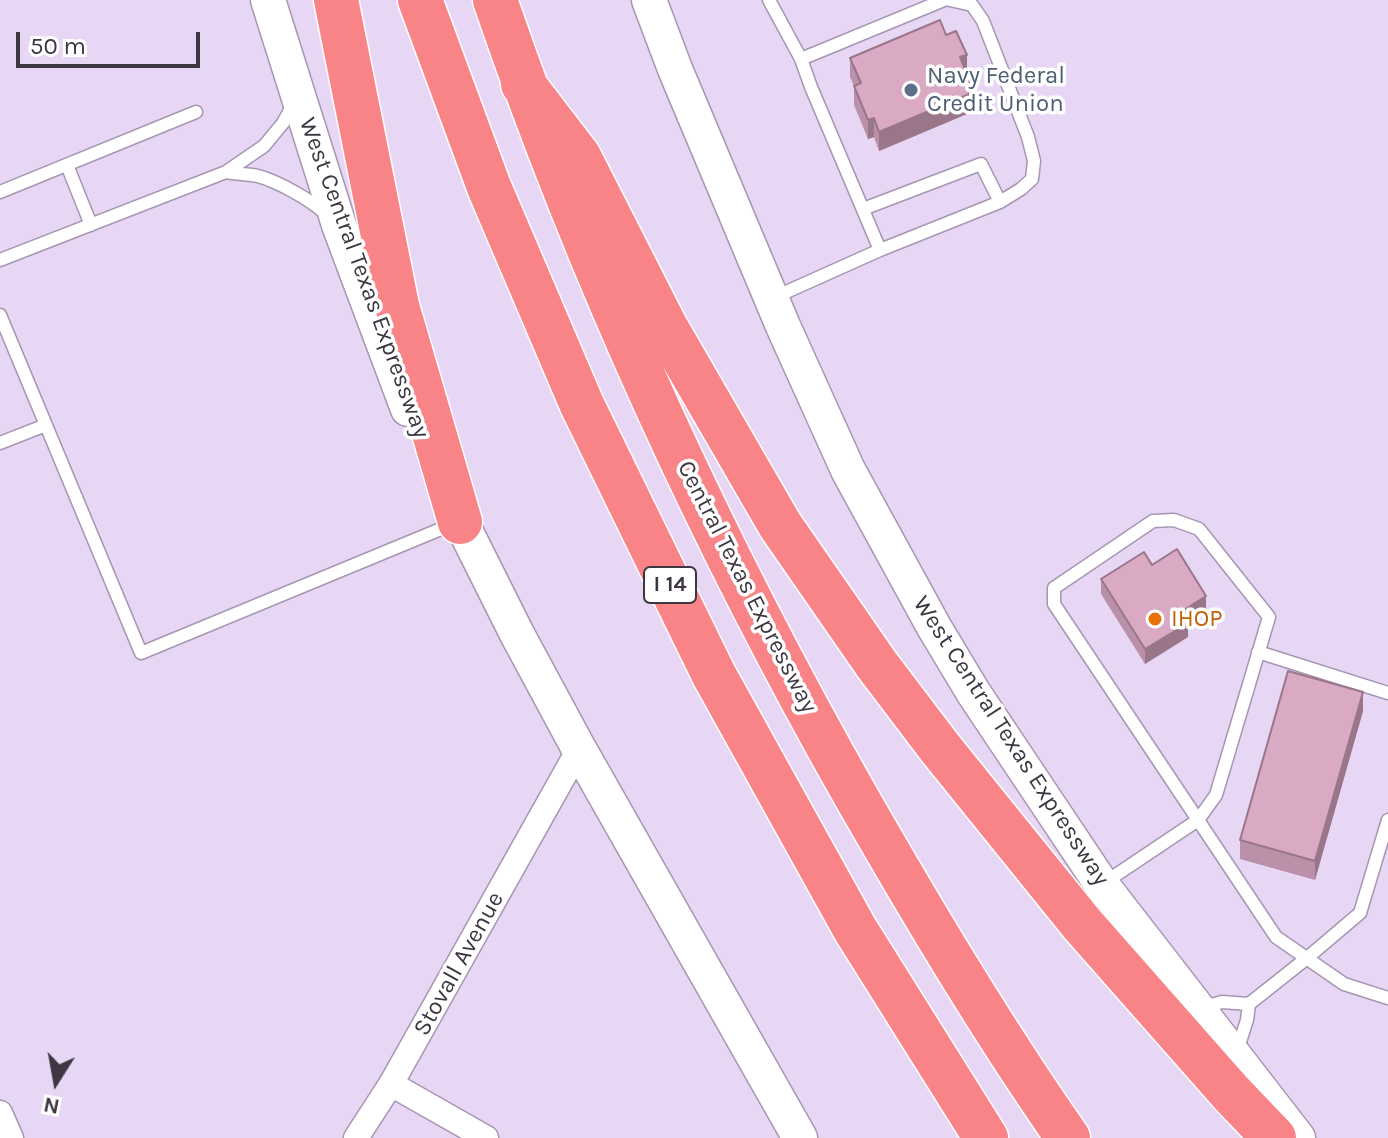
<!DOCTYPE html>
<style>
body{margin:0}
#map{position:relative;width:1388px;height:1138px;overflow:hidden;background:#e8d7f4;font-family:Karla,sans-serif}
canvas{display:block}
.north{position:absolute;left:16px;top:1042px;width:80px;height:80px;-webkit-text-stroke:6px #fff;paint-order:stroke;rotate:191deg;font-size:22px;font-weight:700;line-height:32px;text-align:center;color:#3e3742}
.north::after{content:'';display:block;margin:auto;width:28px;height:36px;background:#3e3742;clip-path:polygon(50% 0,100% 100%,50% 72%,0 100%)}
.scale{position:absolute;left:16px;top:32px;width:184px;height:36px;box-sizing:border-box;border:4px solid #3e3742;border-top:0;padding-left:10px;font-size:24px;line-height:28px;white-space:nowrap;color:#3e3742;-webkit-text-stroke:6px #fff;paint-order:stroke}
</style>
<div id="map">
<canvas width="1388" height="1138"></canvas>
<div class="north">N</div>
<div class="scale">50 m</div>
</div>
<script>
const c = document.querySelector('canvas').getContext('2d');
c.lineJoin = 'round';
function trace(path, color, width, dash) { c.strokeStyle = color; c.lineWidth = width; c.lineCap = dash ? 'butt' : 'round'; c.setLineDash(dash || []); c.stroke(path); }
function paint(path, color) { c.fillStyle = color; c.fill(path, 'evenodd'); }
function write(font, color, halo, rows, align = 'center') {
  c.font = font + ' Karla,sans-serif'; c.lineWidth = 7; c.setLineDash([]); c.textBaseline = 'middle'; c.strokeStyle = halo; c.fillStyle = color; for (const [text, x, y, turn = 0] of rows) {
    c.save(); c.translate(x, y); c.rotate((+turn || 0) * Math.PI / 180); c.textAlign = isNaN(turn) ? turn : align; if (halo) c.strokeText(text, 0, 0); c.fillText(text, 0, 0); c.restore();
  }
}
const lane = new Path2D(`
 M769,0l32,59 10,28 69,163
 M801,59l143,-59
 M67,165l24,60
 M226,172c11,2 22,2 32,4 21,6 51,23 67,37
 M0,192l196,-80
 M863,209l118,-45 19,38
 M0,260l226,-88 38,-26 19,-23 11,-20
 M775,297l105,-47 120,-48 21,-13 11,-10 2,-18 -6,-24 -45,-116 -11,-16 -22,-5
 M0,315l141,338 312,-129
 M0,443l46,-18
 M1258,652l130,41
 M1104,883l94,-63 18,-25 53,-178 -70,-88 -25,-9 -21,1 -99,67v16l222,333 68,47 44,14
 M1201,1008l21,-6 27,2 58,-46 53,-45 28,-93
 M1237,1051l10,-31 2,-16`);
const street = new Path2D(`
 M391,1084l95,54
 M0,1113l11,25
 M356,1138l35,-54 188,-335`);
const secondary = new Path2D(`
 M268,0l71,225 69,184
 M649,0l26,69 108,257 65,144 86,157 39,65 129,193 196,253
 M450,500l67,134 62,115 221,389`);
const highway = new Path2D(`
 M336,0l61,306 63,216
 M420,0l69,187 93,218 132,270 141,254 131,209
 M495,0c95,277 218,545 363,800 66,115 134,229 210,338
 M523,84l56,73 86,169 115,199 97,140 63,83 142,176 149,169 43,45`);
trace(lane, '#a696b2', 15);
trace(street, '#a696b2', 27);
trace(secondary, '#a696b2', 37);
trace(highway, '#fff', 47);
trace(lane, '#fff', 12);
trace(street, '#fff', 24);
trace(secondary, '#fff', 34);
trace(highway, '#f98488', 44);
paint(new Path2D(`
 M946,35l21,38 7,38 -95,40 -5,-14 -6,2 -14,-34v-19l-4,-9v-19z
 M1152,565l54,46 -18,12v14l-43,27 -44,-70v-15z
 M1363,711l-48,169 -75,-21v-19z`), '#bb91a9');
paint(new Path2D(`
 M967,55v19l-7,-17z
 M974,92v19l-95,40v-19z
 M874,118v19l-6,2v-19z
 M1206,596v15l-18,12v14l-43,27v-15l36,-37z
 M1363,692v19l-48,169v-19z`), '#997689');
const building = new Path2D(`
 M940,20l6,15 10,-4 11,24 -7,2 14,35 -95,40 -5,-14 -6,2 -14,-34 7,-3 -11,-25z
 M1177,549l29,47 -25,16 7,11 -43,26 -44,-70 43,-27 8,13z
 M1288,671l75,21 -48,169 -75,-21z`);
paint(building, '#daa9c4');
trace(building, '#997689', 2);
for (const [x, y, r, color] of [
 [911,90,8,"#5c6f8a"],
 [1155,619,8,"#e8710a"]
]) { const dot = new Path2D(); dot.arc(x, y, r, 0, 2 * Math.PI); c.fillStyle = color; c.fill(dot); trace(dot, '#fff', 3); }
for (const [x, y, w] of [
 [670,585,52]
]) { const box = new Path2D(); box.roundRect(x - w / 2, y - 18, w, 36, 6); c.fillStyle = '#fff'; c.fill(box); trace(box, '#3e3742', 2); }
write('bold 22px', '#3e3742', null, [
 ["I 14",670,585]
]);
write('24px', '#4e5e75', '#fff', [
 ["Navy Federal",927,76],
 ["Credit Union",927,104]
], 'left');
write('24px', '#3e3742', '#fff', [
 ["West Central Texas Expressway",364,278,70],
 ["Central Texas Expressway",747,587,63],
 ["West Central Texas Expressway",1011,741,57],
 ["Stovall Avenue",459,964,-61]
]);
write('24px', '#c56008', '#fff', [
 ["IHOP",1171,619]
], 'left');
</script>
